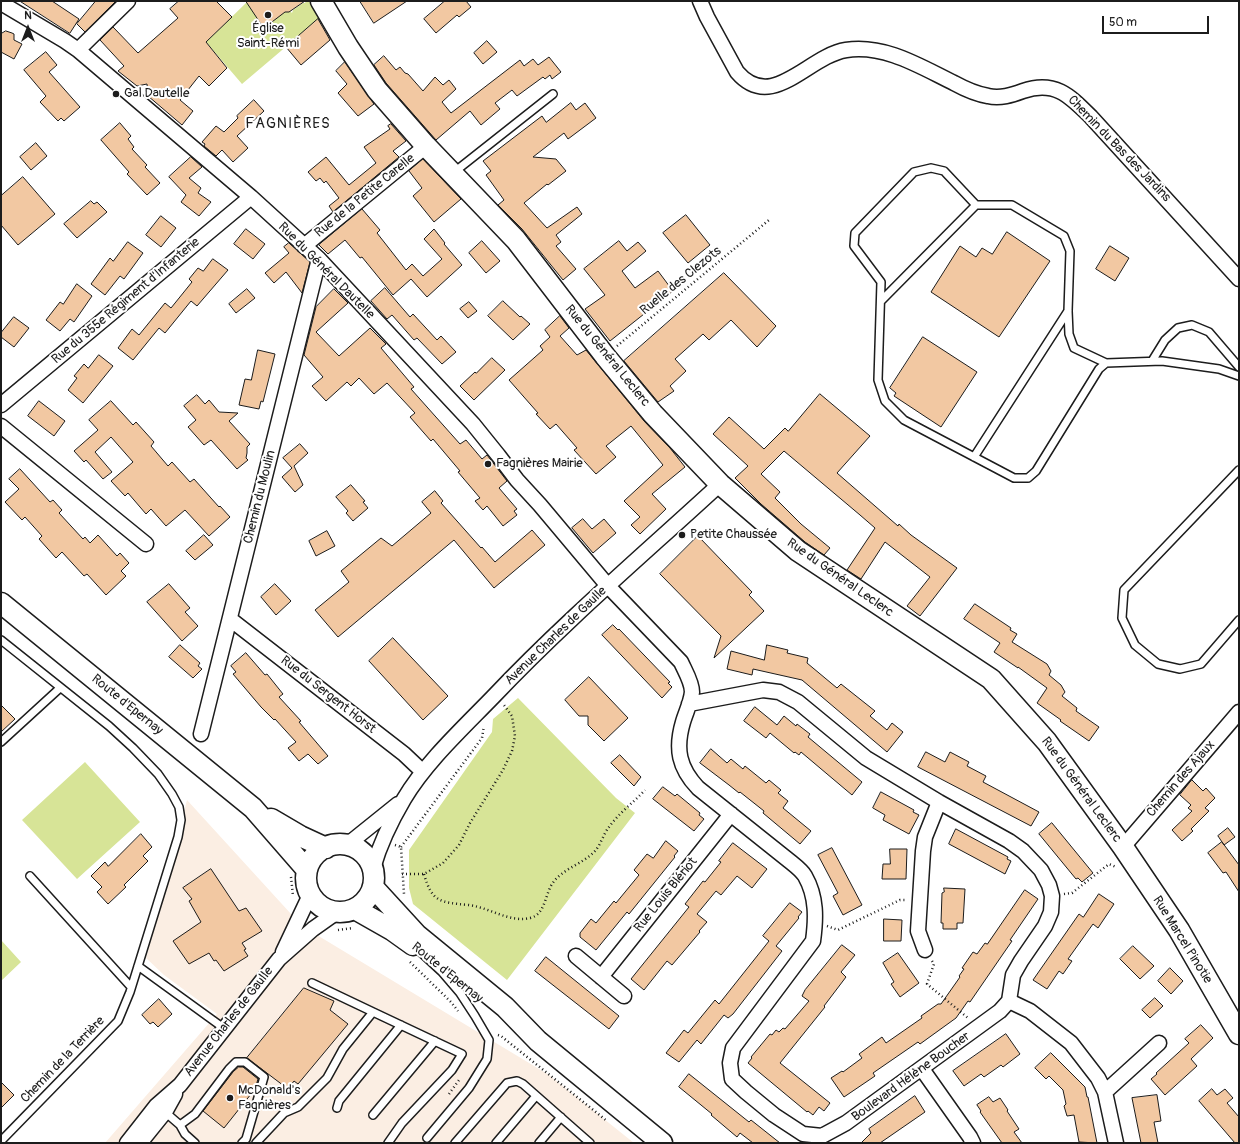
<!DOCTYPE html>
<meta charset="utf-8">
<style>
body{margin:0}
#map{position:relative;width:1240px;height:1144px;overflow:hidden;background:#fff;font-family:Pangolin,sans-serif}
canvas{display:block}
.frame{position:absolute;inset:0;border:2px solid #1c1c1c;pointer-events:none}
.north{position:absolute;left:8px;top:8px;width:40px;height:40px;-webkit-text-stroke:3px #fff;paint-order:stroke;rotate:0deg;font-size:11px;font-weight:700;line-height:16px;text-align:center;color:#1c1c1c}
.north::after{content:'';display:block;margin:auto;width:14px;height:18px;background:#1c1c1c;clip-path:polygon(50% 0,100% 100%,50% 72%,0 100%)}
.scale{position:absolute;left:1102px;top:16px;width:107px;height:18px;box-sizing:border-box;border:2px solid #1c1c1c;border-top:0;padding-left:5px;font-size:12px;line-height:14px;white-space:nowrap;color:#1c1c1c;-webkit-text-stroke:3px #fff;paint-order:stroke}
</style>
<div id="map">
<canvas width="1240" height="1144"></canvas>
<div class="frame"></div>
<div class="north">N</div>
<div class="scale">50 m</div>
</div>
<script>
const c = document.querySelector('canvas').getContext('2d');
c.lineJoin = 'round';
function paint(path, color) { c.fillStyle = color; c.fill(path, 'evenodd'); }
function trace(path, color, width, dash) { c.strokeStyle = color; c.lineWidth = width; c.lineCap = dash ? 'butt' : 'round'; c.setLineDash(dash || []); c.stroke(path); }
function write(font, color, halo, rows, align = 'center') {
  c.font = font + ' Pangolin,sans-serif'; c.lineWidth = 4; c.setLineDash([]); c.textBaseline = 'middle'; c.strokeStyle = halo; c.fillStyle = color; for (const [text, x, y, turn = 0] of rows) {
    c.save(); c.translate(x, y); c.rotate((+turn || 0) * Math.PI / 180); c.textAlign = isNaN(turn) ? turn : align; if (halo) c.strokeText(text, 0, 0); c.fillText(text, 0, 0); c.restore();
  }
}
paint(new Path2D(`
 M187,800l115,126 247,149 85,68h-529l112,-129 -53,-39 -18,-17z`), '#fbeee3');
paint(new Path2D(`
 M306,1h7l8,16 -79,67 -36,-42 41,-40 4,5 -1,2h2l6,9 -1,1h2l4,6h-1l1,2 26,-18 2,3 1,1 1,-3 10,-7h2z
 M518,698l98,100 19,15 -128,167 -94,-76 -4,-16v-38l83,-118 1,-13z
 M85,762l55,60 -63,57 -55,-59z
 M1,940l20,22 -20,19z`), '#d7e497');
const building = new Path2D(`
 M20,1h32l27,18 -9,14z
 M96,1h20l-31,31 -8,-8z
 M179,1h37l16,16 -26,25 21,26 -18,18 -10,-10 -19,24 13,11 -11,14 -34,-29 -1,-12 -10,2 -19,-15 6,-5 -24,-26 13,-13 25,26 40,-35 -8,-9z
 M246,1h59l-16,11h-4l-21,16z
 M360,1h47l-33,22z
 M445,1h21l5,6 -12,10 -2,-2 -21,18 -12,-14z
 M318,19l12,21 -29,25 -15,-18z
 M6,31l6,2 2,1v6l8,4 -8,15 -13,-7v-18z
 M487,41l10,11 -14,12 -9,-11z
 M46,52l11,13 -8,7 31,35 -16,14 -3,-3 -3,3 -18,-19 6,-6 -22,-26z
 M384,56l12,14 4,-3 5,6 3,1 15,17 12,-14 8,8 6,-5 7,9 -14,13 9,11 69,-53 4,6 9,-7 5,6 11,-8 12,15 -9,7 -2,-4 -5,4 -2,-2 -26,19 -5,-6 -17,13 5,6 -19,16 -11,-14 -34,29 -50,-57 -12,-18z
 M345,62l29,42 -16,12 -20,-23 9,-9 -11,-13z
 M254,100l10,11 -27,25 11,12 -15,14 -11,-12 -6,6 -12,-10 1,-2 -3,-2 14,-16 8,6 14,-14 -1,-2z
 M571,103l5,7 9,-7 11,15 -28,21 -4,-6 -31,24 23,2 10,12 -18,14 -1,-1 -23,19 23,25 30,-21 5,7 -26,21 5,7 -5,4 20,23 -13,11 -41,-51 -24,-24 6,-5 -18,-25 5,-4 -8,-10 59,-45 4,6z
 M120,123l11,13 -3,3 6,8 -2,2 15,16 -2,2 15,16 -13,12 -20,-21 2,-2 -28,-32z
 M391,124l15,17 -13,10 6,6 -66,55 -4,-6 10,-8 -13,-17 -2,2 -4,-5 -4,3 -8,-9 18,-15 23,28 27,-22 -12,-16 26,-18 -2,-3z
 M36,143l11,13 -16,14 -11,-13z
 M191,157l11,10 -13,11 12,10 -3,5 13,9 -12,14 -18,-14 5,-7 -17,-18z
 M423,159l38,40 -27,23 -21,-26 9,-8 -13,-17z
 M23,177l32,37 -37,31 -17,-20v-29z
 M91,201l3,3 3,-2 10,10 -30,26 -13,-14z
 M362,209l18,21 -3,3 29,37 6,-6 11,12 19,-17 -18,-20 10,-10 11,14 -1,1 18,21 -35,32 -16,-18 -18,16 -31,-38 -2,1 -15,-18 -17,14 -9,-9z
 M686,215l24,30 -22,18 -25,-30z
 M161,216l15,12 -15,19 -15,-12z
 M246,229l19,15 -12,15 -19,-15z
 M1007,232l43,29 -51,76 -68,-45 29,-46 16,11 6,-9 10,6z
 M482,241l18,20 -14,12 -17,-20z
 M619,241l8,10 11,-9 8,9 -24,20 13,17 23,-17 15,20 -63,50 -25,-32 20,-14 -21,-26z
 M128,242l15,11 -19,26 -4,-3 -15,19 -14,-11 19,-26 3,3z
 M289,243l21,19 -8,31 -16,-21 -12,11 -9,-10 24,-20 -5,-6z
 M1110,246l19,12 -14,23 -19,-12z
 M213,259l15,11 -31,36 -6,-5 -26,32 -6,-5 -26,32 -15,-12 14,-19 7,6 26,-32 6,5 21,-26 -3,-3 9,-11 5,3z
 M724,273l52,53 -19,21 -26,-27 -22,20 -6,-6 -28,25 11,12 -16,15 4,5 -16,11 -34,-41z
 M77,284l15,12 -18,26 -4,-3 -10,12 -14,-11 14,-18 3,2z
 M385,288l25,29 3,-3 24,26 4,-4 15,16 -14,12 -25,-26 -3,2 -22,-25 -5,4 -16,-18z
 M247,289l8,9 -19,15 -7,-9z
 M334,289l14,14 -32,29 23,24 31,-28 16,16 -5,4 33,39 -3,2 49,55 6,-4 16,19 5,-4 20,26 -8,7 18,21 -3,2 3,4 -14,11 -16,-20 -4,4 -8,-9 5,-3 -22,-26 2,-1 -27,-32 -2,2 -21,-24 5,-4 -28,-30 -13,11 -15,-16 -8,8 -4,-4 -21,19 -14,-15 11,-9 -19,-22 12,-48z
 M503,301l17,16 1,-1 9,8 -17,16 -25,-24z
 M469,302l8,9 -9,7 -8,-9z
 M560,316l9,12 -9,8 17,19 9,-5 58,71 26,27 15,19 -33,27 14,15 -26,25 -9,-9 9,-8 -16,-16 39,-36 -32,-39 -25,20 10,11 -20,17 -22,-24 3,-2 -21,-24 -6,5 -14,-15 2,-1 -29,-33 34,-30 -3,-4 10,-9 -5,-7z
 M14,317l15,11 -15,19 -13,-10v-4z
 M923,337l54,35 -36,55 -47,-31 2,-3 -6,-5z
 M258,350l17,4 -12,48 -2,-1 -2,8 -20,-4 6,-26 6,1z
 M99,355l14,11 -30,37 -15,-13 9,-12 -3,-2 10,-12 4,4z
 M492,358l13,12 -31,30 -14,-14 15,-14 1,1z
 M820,394l50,42 -33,37 61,53 1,-2 12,11 46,33 -37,48 -13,-10 23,-29 -45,-35 -24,37 -14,-9 28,-42 -15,-13 -76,-64 -23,23 19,18 -5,6 26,26 29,24 -6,7 -19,-13 -44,-38 -26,-26 13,-12 -35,-32 16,-17 35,32 21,-21 3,3z
 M197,395l8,9 4,-4 10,12 19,1 -9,8 21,23 -3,3v6l-1,5 2,2 -11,9 -26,-29 -7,5 -16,-18 8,-7 -12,-14z
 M39,401l26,20 -11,15 -26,-20z
 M111,401l22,24 3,-3 18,20 -3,4 17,20 4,-4 18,20 4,-3 25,28 1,-1 10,11 -21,19 -24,-26 -19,16 -15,-17 -5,5 -18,-21 -3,3 -14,-15 22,-19 -22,-25 -16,15 17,20 -9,7 -17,-19 -2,2 -10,-11 24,-21 -9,-10z
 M300,444l8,9 -14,13 9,19 -8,7 -13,-15 10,-9 -9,-10z
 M20,469l30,33 3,-2 9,10 -3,3 24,26 2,-2 5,6 8,-8 19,21 3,-3 9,10 -8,8 5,5 -20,19 -19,-21 -3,2 -22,-24 -6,6 -17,-19 3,-3 -17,-19 -3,3 -17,-18 14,-13 -10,-10z
 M351,485l14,16 -2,1 5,6 -15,13 -7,-8 2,-2 -12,-14z
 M435,491l8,10 -2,2 40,45 1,-1 13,15 37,-32 13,15 -51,43 -40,-48 -116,97 -23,-27 34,-28 -8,-11 40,-33 11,8 39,-33 -9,-11z
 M583,519l9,10 12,-10 12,14 -23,20 -21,-25z
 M327,531l8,15 -19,10 -7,-15z
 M204,535l9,10 -18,15 -9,-9z
 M698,536l54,56 -3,3 15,16 -50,47 7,-22 -61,-62z
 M169,584l21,24 -5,4 13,14 -16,15 -35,-39z
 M275,584l16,17 -15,14 -15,-18z
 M975,604l36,24 -1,2 7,4 -5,8 35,22 4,7 -2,4 12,10 4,7 -3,4 15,12 -1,3 23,16 -10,14 -29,-20 1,-1 -24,-17 10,-15 -29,-21v1l-24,-16 6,-9 -36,-24z
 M613,625l5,5 1,-1 51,53 -2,1 4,4 -10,11 -60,-63z
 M393,638l55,58 -25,24 -54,-59z
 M180,645l20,18 -2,3 4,3 -9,9 -24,-21z
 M767,645l21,5 -1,3 21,5 -1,5 30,25 4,-4 34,27 -5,5 17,14 5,-7 11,9 -16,20 -85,-72 -49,-11 -1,6 -25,-6 4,-18 33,9z
 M246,653l19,22 2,-1 16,20 -4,3 22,24 -2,1 29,34 -10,8 -10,-10 -9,7 -11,-13 8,-6 -21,-23 -1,1 -13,-13 -28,-33 3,-2 -5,-6z
 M589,677l39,41 -24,23 -16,-16v-9h-9l-14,-16z
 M1,705l14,14 -14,13z
 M755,707l22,18 7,-9 12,10 1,-2 13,10 -2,3 54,45 -10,13 -51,-43 -2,3 -4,-3 -1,1 -24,-20 -4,5 -22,-17z
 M711,749l16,14 4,-4 12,10 2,-3 21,17 3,-3 12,10 -3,3 10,8 -5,7 28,23 -11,13 -37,-31 1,-2 -24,-19 -1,1 -10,-8 -29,-22z
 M926,752l19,10 5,-10 19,10 -2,4 19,10 -3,6 56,30 -8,14 -113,-59z
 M620,755l21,22 -7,9 -23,-23z
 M1192,780l11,11 3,-3 9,10 -10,10 4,3 -18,18 2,2 -11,10 -10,-11 20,-19 -4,-3 3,-3 -11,-10z
 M663,787l12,9 2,-2 23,19 -1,2 5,4 -10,12 -41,-32z
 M881,792l33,18 -1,2 6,3 -10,19 -26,-14 2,-5 -12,-7z
 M1052,823l41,50 -11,9 -4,-4 -2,1 -37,-45z
 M1228,828l7,9 -11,8 -6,-9z
 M956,829l52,28 -1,2 4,2 -6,13 -56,-30z
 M141,834l11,13 -9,9 5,5 -24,24 2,2 -18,17 -11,-12 5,-5 -11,-11 14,-14 3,4z
 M666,841l12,10 -4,5 1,1 -46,57 -2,-2 -31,38 -16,-13v-4l11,-14 5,4 18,-22 2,2 23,-28 -5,-5 13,-16 6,4z
 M1222,842l17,23v27l-13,-20 -3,1 -15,-20z
 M733,843l34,26 -15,19 -15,-12 -16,19 -5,-4 -19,23 10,8 -8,9 1,1 -28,33 -5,-4 -23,29 -13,-11 58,-72 -4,-3 18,-23 2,1 16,-20 -2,-1z
 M832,848l30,57 -19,10 -10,-19 5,-3 -20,-38z
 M890,849h17l-1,30h-24l1,-15h7z
 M211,869l28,42 7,-3 16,23 -20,12 4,6 -2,1 4,6 -24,15 -8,-11 -2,1 -5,-8 -20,11 -16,-23 28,-19 -12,-21 3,-2 -9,-11z
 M944,888l21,1 -2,34h-6v6h-14v-6h-2l1,-30 2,-1z
 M1025,890l13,9 -28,41 2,1 -9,13 -33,48 -2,-1 -12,17 -36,26 -2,-2 -45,31 2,3 -31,21 -13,-19 11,-7 1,1 19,-14 -3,-4 23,-17 4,6 36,-25 -1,-2 17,-12h3l19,-27 -1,-1 5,-7 -2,-1 11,-16 4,2 8,-11 2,1z
 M1099,894l15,10 -16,24 -5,-4 -25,35 4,2 -9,13 -4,-3 -12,18 -14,-9 46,-66 4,3z
 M790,903l12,9 -4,5 1,1 -23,28 6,5 -49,63 -5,4 -4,-3 -23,29 -4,-4 -18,22 -13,-9 18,-23 4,3 27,-33 4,4 50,-63 -6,-5z
 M884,919l18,1 -1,21h-17z
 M842,945l13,10 -14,17 5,5 -22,29 1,1 -45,56 50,40 -6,8 -5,-4 -6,8 -5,-4 -1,1 -59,-49 4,-5 -1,-1 19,-23 2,1 4,-5 3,2 4,-4 2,1 24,-28 -7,-5 3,-6z
 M1133,946l21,20 -14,13 -20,-20z
 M898,953l21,30 -19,14 -9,-13 3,-2 -11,-19z
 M546,957l73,59 -10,13 -74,-58z
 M1170,968l13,13 -12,13 -13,-13z
 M304,988l30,13 -4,9 18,14 -50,60 -4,-3 -6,8 -41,-31z
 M1155,998l8,8 -13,12 -8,-8z
 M159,999l13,15 -14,13 -5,-5 -3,2 -8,-9z
 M1201,1025l12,13 -22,21 6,7 -32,29 -14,-16 6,-5 -1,-1 33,-30 -4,-4z
 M1006,1034l14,20 -17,13 -2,-2 -17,12 -3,-3 -17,12 -11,-15z
 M1051,1053l34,34 2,10h1l9,46 -18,-1 -5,-27 -7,1 -3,-10 2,-2 -3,-14 -14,-14 -3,3 -11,-11z
 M239,1067h4l15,12 -3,10 -31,39 -21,-17 30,-39z
 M689,1074l60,48 2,-2 29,23h-27l-13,-10 -3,4 -26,-22 1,-1 -33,-27z
 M1,1082l13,13 -13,13z
 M1212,1089l5,6 8,-6 8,9 -6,5 12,14v26h-4l-36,-42z
 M1157,1095l4,26 -7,1 4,21h-17l-9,-45z
 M915,1096l10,16 -45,31h-19l10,-10 -2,-4z
 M989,1097l4,5 7,-4 8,12 -1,1 12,18 -5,3 8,11h-20l-22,-31 1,-1 -4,-6z`);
paint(building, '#f2c8a2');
trace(building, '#1c1c1c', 1);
const lane = new Path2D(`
 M453,173l100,-79
 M881,301l95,-96
 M1152,361l13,-21 13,-12 14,-3 17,7 30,35
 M1106,363l-7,6 -63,102 -8,7h-14l-110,-58 -19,-19 -7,-21 3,-98 -27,-36 1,-13 59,-61 17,-4 13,3 32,34h36l52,31 6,15 -2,60 1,23 5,14 32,15 56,-2 57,8 20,7
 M974,457l94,-146
 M1239,470l-115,120 -2,28 13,27 23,19 22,5 21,-5 38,-44
 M1,640l108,86 24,22 25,26 14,20 7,13 2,13 -3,17 -48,155 -12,29 -117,120
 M1,742l59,-54
 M30,876l101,111
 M414,946l28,26 18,21 15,23 14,24 -2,19 -18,29 -42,50
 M138,966l87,63
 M312,983l61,29
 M337,1108l2,-7 62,-76
 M165,1112l15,13 5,9 10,9
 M373,1115l62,-74
 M180,1125l15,-11 34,-45 7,-7h9l19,15 -18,62 -4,4
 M256,1143l28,-30 14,-6 29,-29 16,-29 30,-37 89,42 -10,16 -50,53 -14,20
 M455,1143l52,-60 10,-2 6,3 67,59
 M496,1143l40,-47
 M539,1143l22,-26`);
const street = new Path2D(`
 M700,1l7,16 30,55c35,41 71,-16 109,-22 39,-6 75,17 108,33 11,6 22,11 34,13 12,3 24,-1 35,-5 32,-11 47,5 68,26l148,162
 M1,3l64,38 13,9 173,147 68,62 154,165 25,31 19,25 23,25 68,81 73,76c4,9 11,20 11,30 -1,10 -6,20 -9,30 -8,27 -4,46 15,66l94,75c5,4 10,8 13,13 12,21 11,43 8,65l-80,107 -3,15 2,16 14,13 28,23 29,19 19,2 24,-13 154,-112 9,-10 4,-26 8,-14 24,-35 6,-14 1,-16 -3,-11 -8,-15 -18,-19 -14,-10 -70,-39 -73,-44 -68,-56 -19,-10 -16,-2 -74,14
 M78,50l50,-49
 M304,246l122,-100
 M1,405l250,-208
 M1,426l145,118
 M230,619l174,135 19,18
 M201,734l118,-475
 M347,845l51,-41
 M1123,847l116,-135
 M373,868c7,-24 18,-47 31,-69 22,-37 59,-71 89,-102 71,-75 151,-143 227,-213
 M925,950l-7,-19 5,-80 2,-14 14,-35
 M283,952l27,-57
 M576,956l48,40
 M601,977l130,-163
 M1009,1001l21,10 41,32 27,35 7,14 11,51
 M922,1069l48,68 3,6
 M1105,1092l54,-49
 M127,1143l29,-37 24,-21 99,-126 34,-30 24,-17
 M140,1143l25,-31 10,-18`);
const secondary = new Path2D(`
 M321,1l27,46 29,43 49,56 90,94 89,116 48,58 67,70 78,67 193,128 56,63 76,105 56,83 60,104
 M1,603l252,205 54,62
 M271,819l29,17 26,12
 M306 878a34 34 0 1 1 68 0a34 34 0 1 1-68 0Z
 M373,887l44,48 88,72 33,34 124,102
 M355,909l37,21 21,15`);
trace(lane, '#1c1c1c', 10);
trace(street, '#1c1c1c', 17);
trace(secondary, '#1c1c1c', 23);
trace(new Path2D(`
 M617,346l152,-126
 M395,845l6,2 3,47 -2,1
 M401,847l81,-109 2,-12
 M402,874h22l19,-11 16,-18 11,-22 33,-53 9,-19 3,-15 -3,-20 -8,-11
 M424,874c8,29 17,28 44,31 21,2 41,18 62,13 15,-3 15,-23 22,-34 11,-16 31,-20 43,-33 5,-5 9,-18 14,-24 10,-14 24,-24 36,-37
 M291,877l2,19
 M1064,894l8,-1 37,-29 7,3
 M827,926l11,4 62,-30h6
 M338,930l15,-2
 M932,961l2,3 -7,20 41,34
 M410,962l41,40 7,9
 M498,1035l3,1 106,85
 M449,1094l10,-14`), '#1c1c1c', 2.5, [1, 3]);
trace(lane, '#fff', 7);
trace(street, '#fff', 14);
trace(secondary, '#fff', 20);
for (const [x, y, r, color] of [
 [268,15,4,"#1c1c1c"],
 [116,94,4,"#1c1c1c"],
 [488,464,4,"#1c1c1c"],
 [682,535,4,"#1c1c1c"],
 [230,1098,4,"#1c1c1c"]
]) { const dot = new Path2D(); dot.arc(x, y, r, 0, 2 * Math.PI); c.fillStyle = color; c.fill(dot); trace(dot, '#fff', 1.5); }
write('13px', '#1c1c1c', '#fff', [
 ["Église",268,29,"center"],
 ["Saint-Rémi",268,44,"center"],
 ["Gal Dautelle",124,94],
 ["Fagnières Mairie",496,464],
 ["Petite Chaussée",690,535],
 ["McDonald's",238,1091],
 ["Fagnières",238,1106]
], 'left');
write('13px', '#1c1c1c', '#fff', [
 ["Chemin du Bas des Jardins",1119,149,46],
 ["Rue de la Petite Carelle",365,196,-39],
 ["Rue du Général Dautelle",326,271,45],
 ["Ruelle des Clezots",681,281,-39],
 ["Rue du 355e Régiment d'Infanterie",126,301,-40],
 ["Rue du Général Leclerc",607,356,51],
 ["Chemin du Moulin",260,497,-76],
 ["Rue du Général Leclerc",840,578,35],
 ["Avenue Charles de Gaulle",556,636,-44],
 ["Rue du Sergent Horst",328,695,38],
 ["Route d'Epernay",127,705,39],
 ["Chemin des Ajaux",1181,779,-49],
 ["Rue du Général Leclerc",1081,790,54],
 ["Rue Louis Blériot",666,895,-51],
 ["Rue Marcel Pinotie",1182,940,58],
 ["Route d'Epernay",447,973,39],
 ["Avenue Charles de Gaulle",229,1022,-52],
 ["Chemin de la Terrière",63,1060,-46],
 ["Boulevard Hélène Boucher",911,1077,-36]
]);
c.letterSpacing = '1px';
write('15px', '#1c1c1c', '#fff', [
 ["FAGNIÈRES",288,124]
]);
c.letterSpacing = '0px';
</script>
